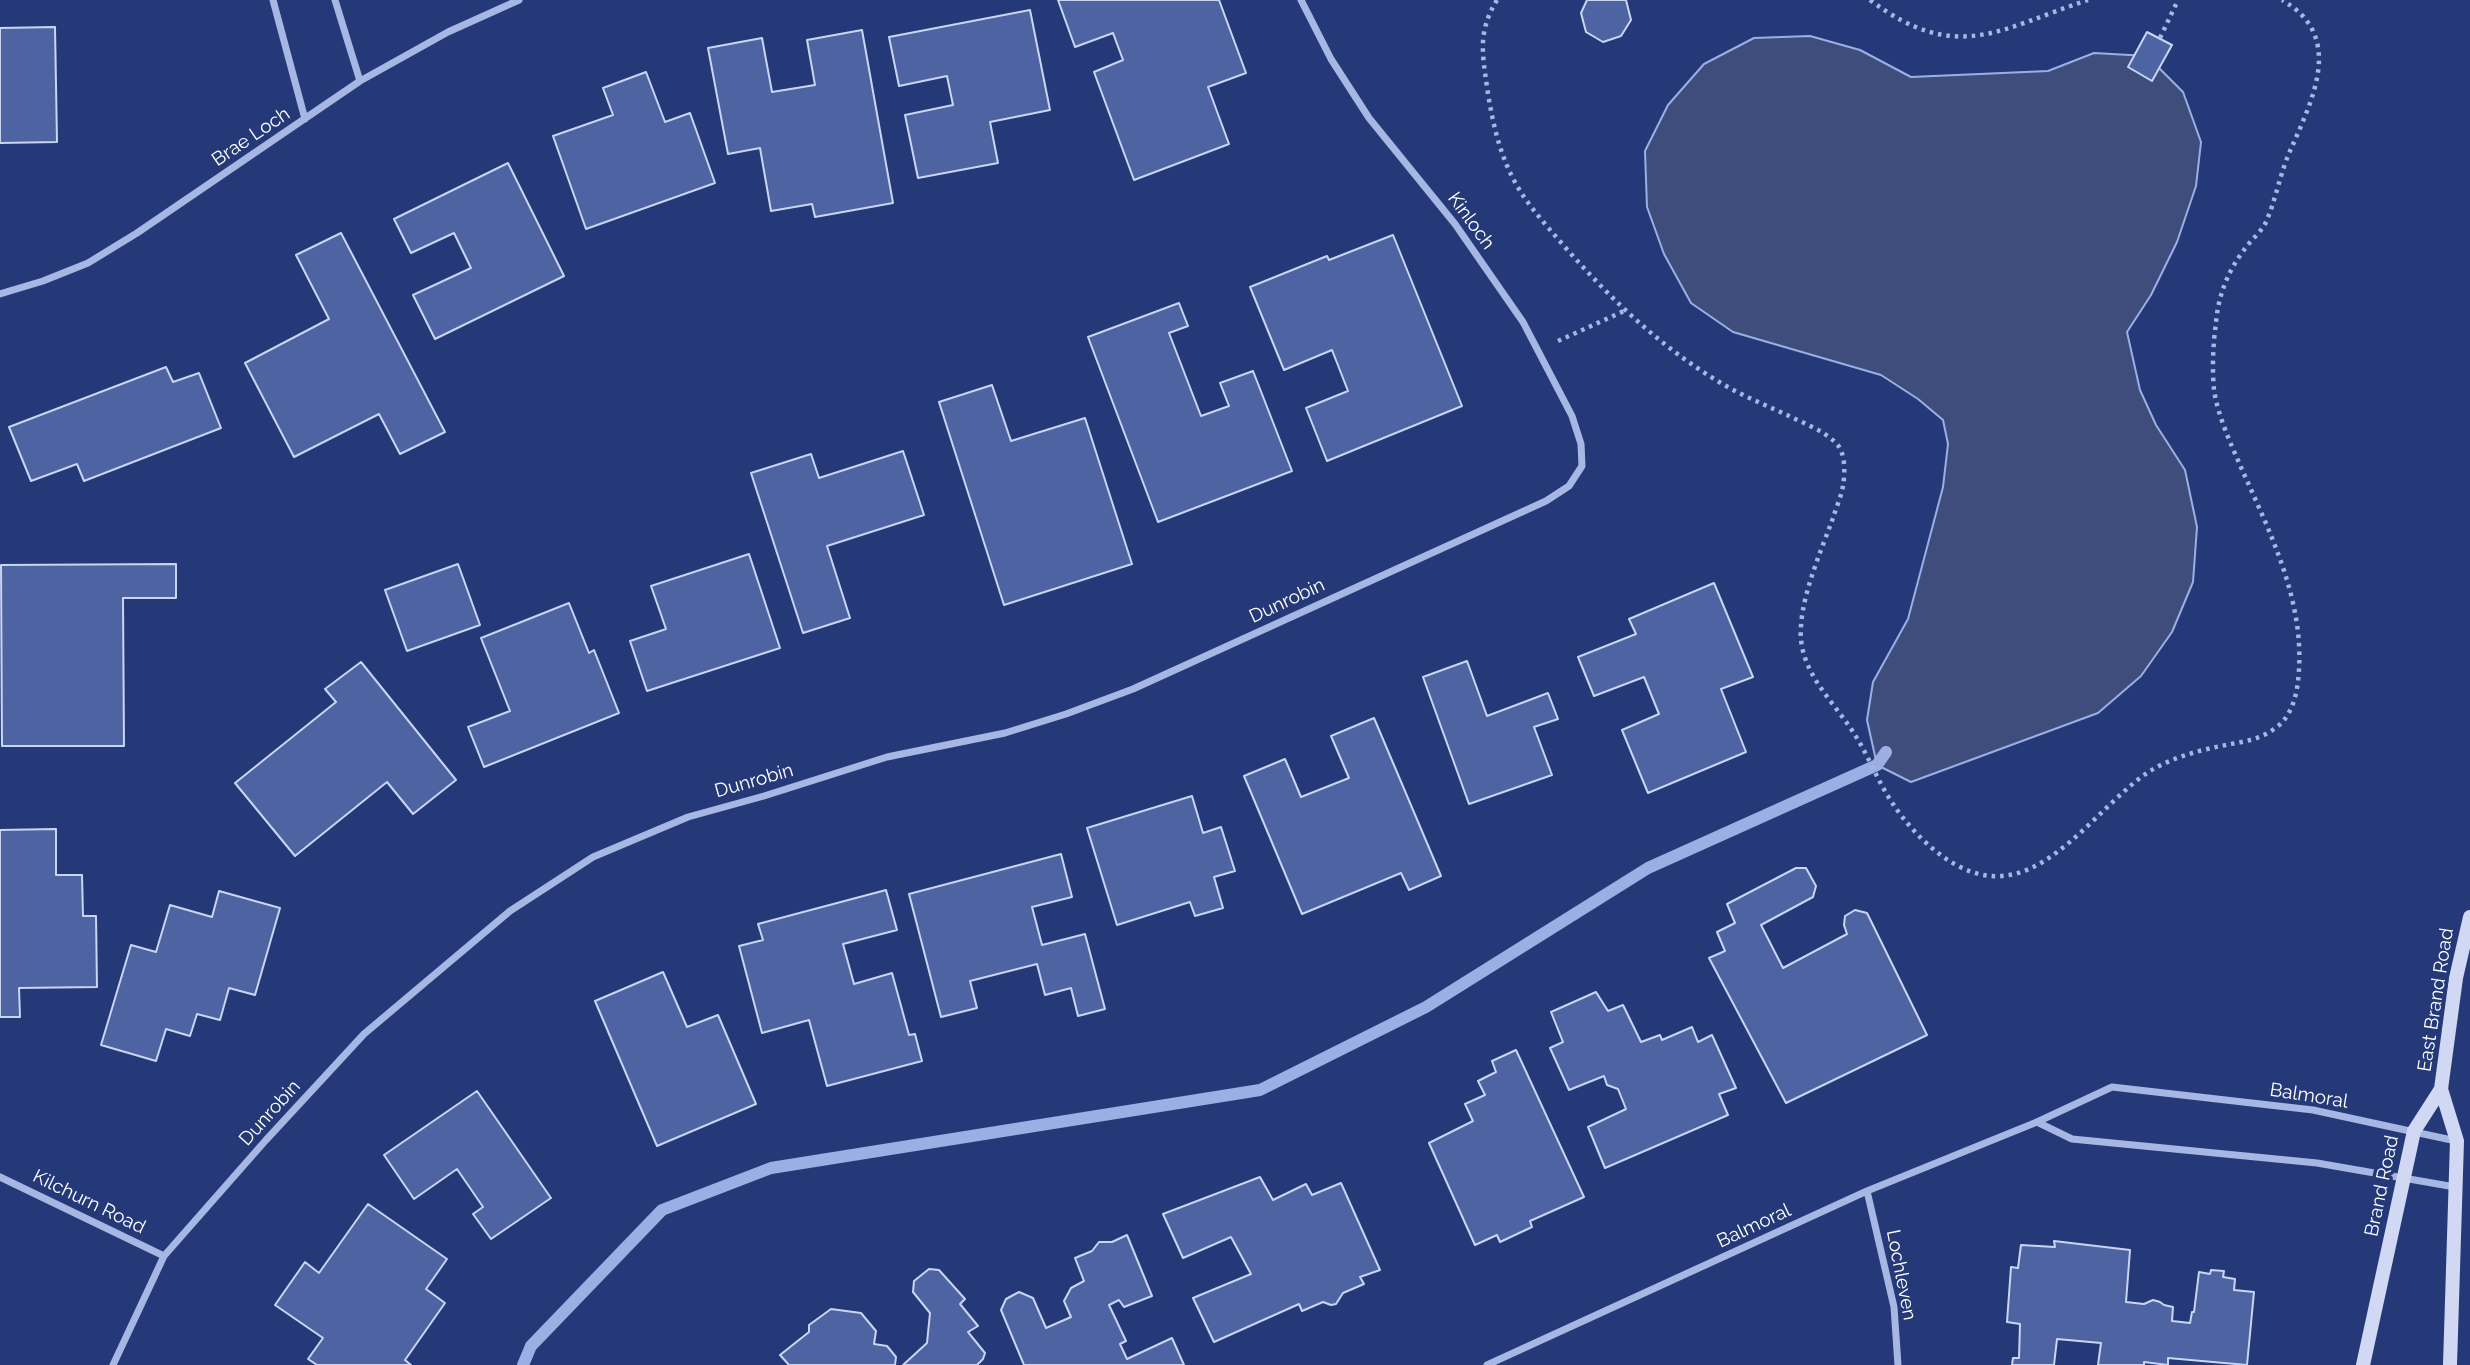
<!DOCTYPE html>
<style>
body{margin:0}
canvas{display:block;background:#253978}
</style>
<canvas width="2470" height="1365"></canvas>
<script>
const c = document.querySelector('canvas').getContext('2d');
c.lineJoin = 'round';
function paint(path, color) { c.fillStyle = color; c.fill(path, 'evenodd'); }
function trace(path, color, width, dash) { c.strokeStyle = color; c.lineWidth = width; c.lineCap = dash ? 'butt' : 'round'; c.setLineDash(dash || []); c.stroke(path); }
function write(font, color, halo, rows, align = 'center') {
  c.font = font + ' Raleway,sans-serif'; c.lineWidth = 7; c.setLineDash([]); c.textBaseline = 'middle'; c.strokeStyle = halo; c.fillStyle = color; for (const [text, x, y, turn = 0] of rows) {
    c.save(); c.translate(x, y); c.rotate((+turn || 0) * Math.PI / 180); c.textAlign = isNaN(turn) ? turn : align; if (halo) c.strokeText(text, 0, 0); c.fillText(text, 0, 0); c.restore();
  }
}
const water = new Path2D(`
 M1810,36l50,14 51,27 137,-6 46,-18 53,3 36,36 18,50 -5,44 -19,56 -26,53 -24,37 13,58 16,35 29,45 12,57 -4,55 -21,50 -31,44 -43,37 -187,69 -34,-17 -10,-45 6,-38 35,-63 35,-132 5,-43 -5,-24 -25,-21 -37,-24 -148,-43 -42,-29 -27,-49 -17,-47 -2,-56 23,-46 36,-41 50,-26z`);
paint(water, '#3e4d7c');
trace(water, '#9cafe4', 2);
trace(new Path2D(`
 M523,1365l8,-19 131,-136 109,-42 489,-78 166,-83 222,-139 229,-103 9,-13`), '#9cafe4', 12);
const building = new Path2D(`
 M1058,0h161l27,73 -38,14 21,57 -95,36 -40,-108 29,-12 -10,-27 -38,14z
 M1587,0h39l5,20 -10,16 -18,6 -17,-10 -5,-19z
 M1030,10l20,100 -60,12 8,41 -80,15 -13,-63 48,-10 -6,-29 -48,10 -10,-49z
 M55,27l2,115 -57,1v-115z
 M862,30l31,173 -78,14 -3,-13 -41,7 -11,-63 -32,6 -20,-106 54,-10 10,54 43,-7 -8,-45z
 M2147,32l25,13 -20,36 -24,-14z
 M646,72l19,50 25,-9 25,70 -129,46 -33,-93 60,-21 -10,-27z
 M508,163l56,113 -129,63 -22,-44 58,-27 -17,-35 -43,20 -17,-34z
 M341,233l104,199 -45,22 -21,-40 -85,43 -49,-94 84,-44 -33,-64z
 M1393,235l69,171 -135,55 -21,-53 42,-17 -16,-41 -48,20 -34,-83 77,-31 2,4z
 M1179,303l9,23 -19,7 32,83 28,-10 -9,-23 33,-12 39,100 -134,51 -70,-185z
 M166,367l7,15 26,-9 22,55 -137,53 -7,-17 -46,17 -22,-54z
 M992,385l19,56 74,-23 47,146 -128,41 -65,-203z
 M903,451l21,64 -97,31 23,72 -47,15 -52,-160 60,-19 8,24z
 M749,554l31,94 -133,43 -17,-50 36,-12 -15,-43z
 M176,564v34h-53l1,148h-122l-1,-181z
 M458,564l22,61 -73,26 -22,-61z
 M1714,583l39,94 -32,12 25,63 -98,41 -26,-63 37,-16 -15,-37 -50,19 -16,-39 58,-23 -7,-15z
 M569,603l20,50 5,-3 25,63 -135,54 -16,-40 42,-16 -29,-73z
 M1467,661l20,55 61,-23 10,26 -24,8 18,48 -83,29 -46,-127z
 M361,662l95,118 -43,34 -26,-32 -92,74 -60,-73 101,-81 -11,-13z
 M1374,718l67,158 -32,14 -8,-17 -99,41 -58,-138 41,-17 16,38 48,-19 -18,-42z
 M1192,796l11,37 18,-6 14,44 -21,6 9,31 -28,8 -5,-14 -73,23 -30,-97z
 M56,829v46h26l1,41h13l1,71 -78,1 1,29h-20v-187z
 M1061,854l11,43 -40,10 10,38 43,-11 20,75 -27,7 -7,-28 -26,7 -8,-31 -67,17 7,27 -36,9 -32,-123z
 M1796,868h10l10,18 -3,11 -52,28 22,43 64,-34 -3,-9 1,-9 10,-6 12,3 60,122 -141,68 -77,-145 16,-7 -8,-19 18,-9 -8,-19z
 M886,890l11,40 -54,14 11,40 38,-11 17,62 6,-1 7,27 -95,25 -18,-66 -47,13 -23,-87 24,-6 -5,-16z
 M219,891l61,17 -25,87 -26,-7 -9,32 -23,-6 -7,22 -24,-7 -10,32 -55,-16 30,-100 25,7 14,-47 42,12z
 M663,972l24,55 31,-12 38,89 -99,42 -62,-145z
 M1596,992l12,19 15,-6 18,37 19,-7 2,5 30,-13 6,15 14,-7 24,53 -17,6 9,21 -123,53 -17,-41 38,-18 -8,-20 -11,-4 -3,-9 -35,14 -19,-42 13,-6 -12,-30z
 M1516,1050l68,147 -54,24 2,6 -32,15 -3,-7 -22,10 -46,-102 44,-22 -8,-17 20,-9 -7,-14 18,-9 -4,-11z
 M477,1091l74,107 -60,41 -18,-25 10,-7 -26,-38 -43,30 -30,-44z
 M1260,1177l13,23 33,-16 6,11 29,-12 39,87 -20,7 4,7 -21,9 -7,11 -5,1 -8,-3 -21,9 -3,-7 -85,38 -21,-44 58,-24 -20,-37 -48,21 -20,-44z
 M368,1204l79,55 -21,30 19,14 -40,57 6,5h-94l-9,-6 15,-21 -48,-33 30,-43 14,11z
 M1127,1235l25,61 -28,11 -5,-7 -10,5 17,36 -6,3 7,15 45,-21 12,27h-160l-23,-55 5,-11 13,-7 14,6 13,30 25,-11 -7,-16 7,-13 13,-7 -9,-23 17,-7 7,-9h13z
 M2054,1241l76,9 -4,52 18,2 9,-4 7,2 4,3 9,2 -1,14 18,2 2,-11h2l5,-40 11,2 1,-4 13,1 -1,6 12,2 -1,11 20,2 -7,73 -79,-7v7l-24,-3v3h-46l3,-22 -44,-4 -3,26h-42l1,-7h6l1,-34 -13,-2 4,-55 7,1 3,-23 34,2z
 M929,1269l10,1 26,29 -5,5 18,22 -10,6 17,21 -2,6 -6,6h-74l24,-22 3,-30 -17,-21 1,-11z
 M831,1309l30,4 15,18 -2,13 13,2 9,11 -1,8h-106l-9,-10 29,-23v-7z`);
paint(building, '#4e63a2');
trace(building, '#cad4f3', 2);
trace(new Path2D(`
 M1497,0c-19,31 -15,52 -10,87 5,33 12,67 29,97 13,23 31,42 48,62 46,52 93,98 152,134 22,14 47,24 71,35 16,8 36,15 49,28 10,10 9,30 7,43 -2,11 -7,22 -10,32 -12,33 -30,74 -32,108 -4,45 33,75 54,109 14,22 23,47 38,69 22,33 65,76 109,72 55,-4 101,-73 145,-103 21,-14 49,-22 74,-27 18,-4 37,-5 53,-17 16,-10 22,-30 24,-48 9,-77 -28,-148 -58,-216 -10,-23 -22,-49 -26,-75 -2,-21 -1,-46 2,-67 2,-27 12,-52 28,-73 6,-9 16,-17 21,-26 11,-23 15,-52 26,-75 22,-51 54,-113 -9,-149
 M1870,0c87,65 129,29 218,0
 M2160,38l18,-38
 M1558,341l66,-30`), '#a7b7e3', 4.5, [3.5, 5]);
trace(new Path2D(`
 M273,0l32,119
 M335,0l25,81
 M0,294l43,-13 45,-18 49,-30 223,-152 88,-49 71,-32
 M2037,1122l35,17 245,24 138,24
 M0,1177l164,79
 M1867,1191l27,116 4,58
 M113,1365l51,-109 102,-116 98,-106 146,-123 83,-54 95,-40 76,-21 123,-39 118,-24 61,-19 67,-25 413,-188 23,-15 13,-20 -1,-22 -9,-28 -49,-94 -68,-98 -86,-106 -38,-59 -30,-59
 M1487,1365l380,-174 170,-69 75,-35 201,23 143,31`), '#a7b7e3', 7);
trace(new Path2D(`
 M2363,1365l51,-234 27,-42
 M2450,1365l7,-224 -16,-52 15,-111 14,-61`), '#d0d8f3', 14);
write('19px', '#fff', '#253978', [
 ["Brae Loch",251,137,-34],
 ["Kinloch",1471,221,54],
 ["Dunrobin",1287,601,-25],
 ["Dunrobin",754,781,-16],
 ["East Brand Road",2436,1000,-81],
 ["Balmoral",2309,1096,9],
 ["Dunrobin",270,1113,-48],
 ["Brand Road",2382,1186,-78],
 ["Kilchurn Road",89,1202,26],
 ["Balmoral",1754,1226,-25],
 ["Lochleven",1901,1275,79]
]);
</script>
